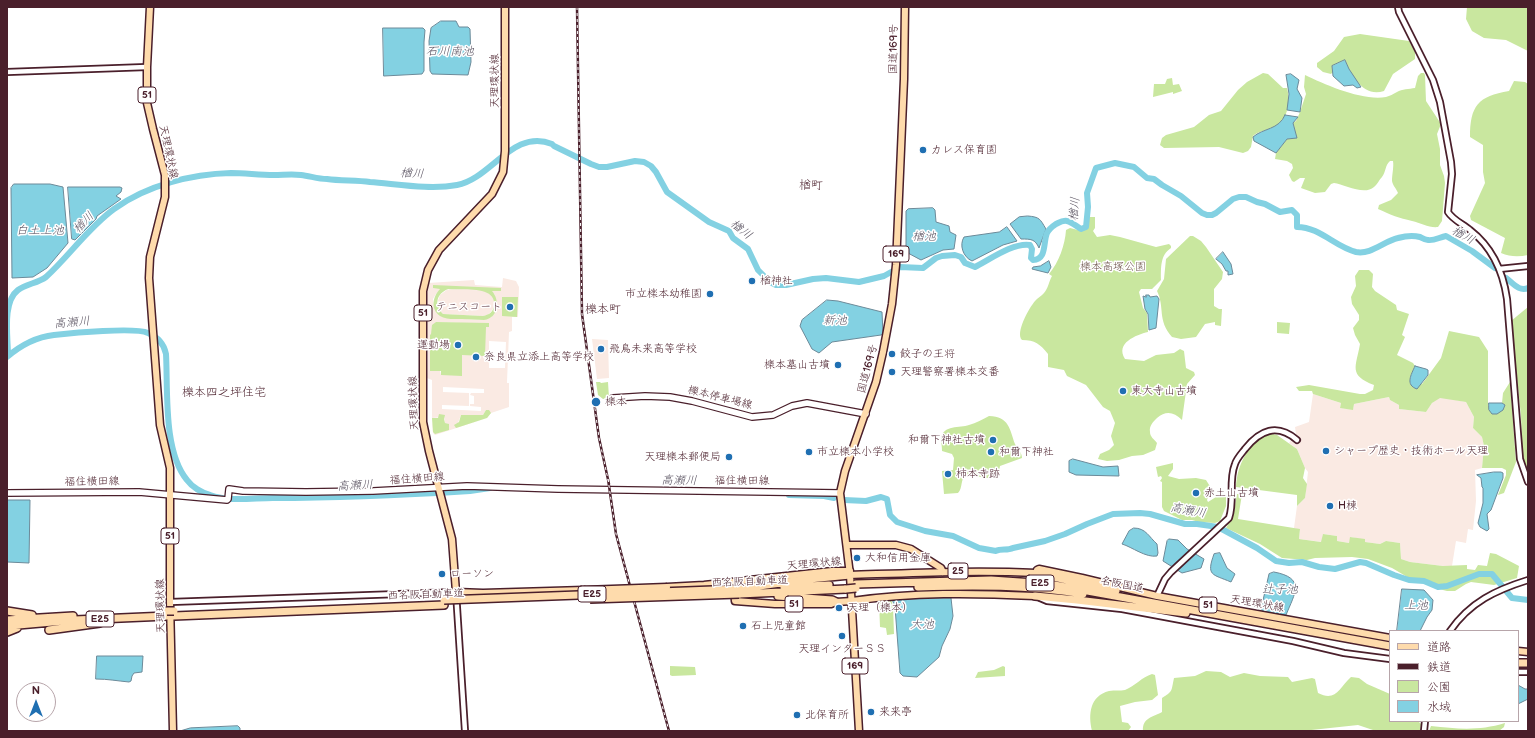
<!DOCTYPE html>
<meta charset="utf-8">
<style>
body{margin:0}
#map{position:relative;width:1535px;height:738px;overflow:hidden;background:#fff;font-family:"Balsamiq Sans","Klee One",sans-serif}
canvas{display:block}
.frame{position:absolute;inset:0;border:8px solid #4a1f2b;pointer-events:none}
.legend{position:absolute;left:1389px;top:630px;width:130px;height:92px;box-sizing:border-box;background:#fff;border:1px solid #b7a5aa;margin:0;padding:5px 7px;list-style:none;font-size:12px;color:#4a1f2b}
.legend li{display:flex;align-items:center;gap:8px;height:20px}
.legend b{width:20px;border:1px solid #b7a5aa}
.north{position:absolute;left:16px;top:682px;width:40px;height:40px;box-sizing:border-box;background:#fff;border:1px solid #b7a5aa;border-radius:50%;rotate:0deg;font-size:11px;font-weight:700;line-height:16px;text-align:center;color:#4a1f2b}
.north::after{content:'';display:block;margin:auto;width:14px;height:18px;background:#1f6fb2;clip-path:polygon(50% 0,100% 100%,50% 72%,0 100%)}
</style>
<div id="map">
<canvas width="1535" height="738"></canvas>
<div class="frame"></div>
<ul class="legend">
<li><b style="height:5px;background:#fedbac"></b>道路</li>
<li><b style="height:5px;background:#4a1f2b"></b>鉄道</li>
<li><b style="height:11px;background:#c9e79f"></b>公園</li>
<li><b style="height:11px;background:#83d1e2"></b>水域</li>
</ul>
<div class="north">N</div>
</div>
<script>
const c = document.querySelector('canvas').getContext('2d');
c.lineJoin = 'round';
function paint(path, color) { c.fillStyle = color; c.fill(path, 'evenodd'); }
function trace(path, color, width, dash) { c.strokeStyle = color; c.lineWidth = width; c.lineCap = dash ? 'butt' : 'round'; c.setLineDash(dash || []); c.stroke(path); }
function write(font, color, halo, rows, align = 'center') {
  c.font = font + ' "Balsamiq Sans","Klee One",sans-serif'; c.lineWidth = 3; c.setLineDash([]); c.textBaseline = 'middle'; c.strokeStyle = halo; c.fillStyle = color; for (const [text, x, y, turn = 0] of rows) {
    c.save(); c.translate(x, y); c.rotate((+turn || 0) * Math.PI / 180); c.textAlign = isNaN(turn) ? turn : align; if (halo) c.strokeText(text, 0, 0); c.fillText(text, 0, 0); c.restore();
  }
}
paint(new Path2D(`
 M503,278l13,3 3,6 -1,30h-6v14l-3,1 -2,50v1h2v24l-18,6 -4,5 -52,17 -2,-2 -1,-8v-45l-5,-2 1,-20v-9l-2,-3 1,-50 1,-13 46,-3 1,5 27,2zM441,289l50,2 4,4 -1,19 -3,3 -8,3 -38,-2 -11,-12 -1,-7 3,-5zM436,322l53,2 -27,31v20h-21l-10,-41zM489,341l17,1 -1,26h-16zM443,387l41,2v4h-13l-1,2 4,1v8h-4v2l11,1v4l-39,-2v-4l27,1v-13l-26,-1zM486,410l1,8 -23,7 -6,-2 3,-8h22zM444,417l1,6 3,1 -15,8 -1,-14z
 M448,289l37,2 7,4 2,5 -1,9 -5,6 -5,1 -40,-2 -3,-3 -3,-8 3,-8z
 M592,339l16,1 1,38 -12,1z
 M1313,394l28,9 -1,5 13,1 1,-5 35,-7 1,3 9,5v4l27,3 6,-9 8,-6 26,5 8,15 -1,11 9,9 2,9 -2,22 -7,2 1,31 -3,29 -5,-1 -2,14 -10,-2 -4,25h-9l-33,-4 -9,-3 -1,-16 -14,-2 -6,3 -15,-2v-2l-14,-3 -2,6 -12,-2v-5l-14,-2 -1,8 -23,-3 1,-9 -6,-2 3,-22 8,-8 3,-26 -3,-4 -8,-19 -8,-6 7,-9 -1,-7 14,-5z`), '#faeae3');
paint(new Path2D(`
 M1467,7h61v44l-22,-11 -22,-2 -12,-7 -6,-12z
 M1360,34l49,7 6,11v7l-22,15 -9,17c-20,7 -32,-15 -39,-31l-13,6 1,6 -2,2 -8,-2 -6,-5v-4l17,-12 10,-14z
 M1263,73l5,1 15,14h4c4,14 1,34 -15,40 -7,3 -13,3 -19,8l-2,11 -3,4 -5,2 -24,-6 -55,1 -4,-3 2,-7 4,-3 28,-8 15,-12 12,-4 17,-21 9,-8z
 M1421,73h3l1,2 1,26 15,23 -4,10 3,15v16l4,11 1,7 -3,38 -4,6c-9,1 -17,-4 -26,-6 -13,-3 -21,-6 -34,-12l1,-4 12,-5 7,-7c-2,-5 -5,-7 -6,-12 0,-7 2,-14 1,-20h-3c-5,4 -4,11 -8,16 -3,3 -5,8 -8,10 -10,9 -30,-3 -40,-4l-3,1 -6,8 -10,1 -14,-5 4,-10h-5l-6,4 -2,-1 -3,-6 4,-7 -1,-4 -5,-3 -12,-2 1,-6 11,-14 9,-1 -3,-15 3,-2 4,-9 6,-18 -2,-7 1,-12c21,10 57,26 81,22 4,-1 7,-3 11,-5 5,-3 12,-3 18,-4l3,-12z
 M1172,78l1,7 6,-1 3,7 -9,3v-2l-20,5 1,-13h11l2,-5z
 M1514,81l11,1 3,2v171c-9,2 -18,2 -27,-2l4,-15 -34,-18 -1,-4 15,-33 -2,-11v-27l-13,-8c0,-31 8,-41 39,-46z
 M1089,217h6v11l-2,3 4,6 13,-2 10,2 36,10 13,-3 2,2v2c-11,7 -10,20 -10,32l-9,9h-11l-2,3 4,16 4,5 1,19c-12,3 -33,11 -23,27l19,2 12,-6 18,-2 6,-4 4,2 2,17 8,4 1,3 -8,9 -5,36c-8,-8 -16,-10 -25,-2 -4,4 -8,8 -7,14 0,5 4,7 7,11l-2,7 -12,5 -11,1 -13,4 -12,1 -9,-2 2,-5 9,-4 5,-5 -3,-9 4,-13 -5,-12 -7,-4 -17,-22 -19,-9 -3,-6 -16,-3v-13c-8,-10 -13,-14 -26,-14 -7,-7 7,-32 13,-39 2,-3 7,-5 9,-8 4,-4 5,-12 8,-17l-3,-2c10,-12 16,-29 17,-44l4,-2 12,3 7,-5z
 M1190,236h3l8,5 5,6 17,25 -1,7 -8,10v17l5,3h3l-1,17 -6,-1v-3l-10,2 -9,13 -15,2 -9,-2c-15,-17 -7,-30 -15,-46l7,-12 2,-20z
 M1359,270h10l4,4 -1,13 3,4 21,14 1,5 12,4 -7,21 3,2 -8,18 16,8 2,3 -5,12v6h12l19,-26 8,-27 30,6 9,14v55l17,-1 -3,-2 1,-10 7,-11 6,80 -12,31 -6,2 8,-20v-5l-4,-2h-20l2,-22 -2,-9 -9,-9 1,-11 -8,-15 -26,-4 -8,5 -6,9 -27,-3v-4l-9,-5 -1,-3 -35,7 -1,6 -13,-2 1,-5 -28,-9 -1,-3h-13l-3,-4 13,-2 51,9h5l8,-4 1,-5c-26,-10 -18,-18 -14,-41l-5,-9 -2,-7 6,-8v-5l-7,-11 -1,-7 5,-11 -1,-10z
 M433,285l68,3v3h-9c8,9 7,27 -8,29 -8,0 -15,-1 -22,-1 -7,0 -16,1 -22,-3 -10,-7 -7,-20 0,-27l-7,-1zM448,289c14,1 49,-4 46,17 -1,6 -5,9 -11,10l-40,-2c-9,-9 -7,-20 5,-25z
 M502,297h16l-1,20 -15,-1z
 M1528,307v170c-7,-20 -6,-40 -7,-61 -3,-31 -7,-63 -10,-95z
 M436,322l53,1v4h-3l-1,29 -23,-1v21l-21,-1v-4h-11v-36l1,-1 1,-9z
 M1277,322l13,1 -1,11 -12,-1z
 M596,382h4l1,1 7,-1 1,16 -6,1 -5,-4z
 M486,410h3l2,3 -4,5 -31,10 -2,-3 5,-3 2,-7h22z
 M439,414l6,1 -1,4 1,4 4,1v6l-14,4 -2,-2 -1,-14h6z
 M989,416c20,0 21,14 26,28 2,5 7,8 7,14l-22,8 -2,10c-11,6 -27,-4 -32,-1 -6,4 -3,13 -8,18l-14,1 -2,-23 11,-1 1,-12 -2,-4 -10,-3c0,-5 -1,-9 -1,-13 2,-13 19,-10 28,-13 7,-2 14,-6 20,-9z
 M1269,433l8,2 20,14 8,19 -2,10 4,6 -2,14 -8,8v-11l-61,-8c1,-22 12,-44 33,-54z
 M1173,463v6l-5,7 11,3 17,-1 10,2 5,8 -4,12 1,2 8,-5h10v9l-6,15 -5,2 -16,-1 -7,-2h-10l-18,-9 -2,-4v-25l-2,-1 2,-3 -1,-2 -3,1 -2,-10z
 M1237,494h5l-4,25 62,10 -1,10 22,3 2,-8 14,2v5l12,2 1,-6 15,2v3l15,2 6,-3 14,2 1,16 9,3 33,4 24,-1v4l8,1 3,-5 9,1 3,-13 6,1 23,12 -2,12 -23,7 -23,-3 -5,2 -11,7h-8l-8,-2 -13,-7 -17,-4 -17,-10 -24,-9 -16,-2 -37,1 -8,2 -25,-2 -22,-14 -34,-16 7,-12z
 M891,599l2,7 1,28 -7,1 -1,-7 -6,-1 -1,-26z
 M670,666l25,1 1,8 -24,1 -2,-1z
 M1003,666l2,1v9l-30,2 3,-6 16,-2z
 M1206,671l15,1 9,5 14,-4 16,3 28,1 4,5 20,-4 3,1 3,14c18,9 21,-5 33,-16l8,1 8,6 23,10v27h28l3,3 -1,7h-44l-18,-6 -56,6h-159c-1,-13 10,-14 19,-19v-14c11,-7 9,-6 12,-20l21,-2z
 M1152,674l3,1 3,20 -6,5 -17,2 -15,4 2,16 6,1 3,4 -3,4h-36c-4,-17 -2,-35 17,-40 6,-1 11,0 16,-1 10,-4 17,-13 27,-16z
 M1505,723l-1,4 -5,4h-70l2,-5c27,3 48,5 74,-3z`), '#c9e79f');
const water = new Path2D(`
 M441,21h15l3,6h9l2,2 1,33 -3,13 -36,-1 -2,-3 -1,-30 2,-13z
 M383,28h40l2,2 -1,12v29l-2,3 -38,2z
 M1345,60l4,9 12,18 -4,1 -4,-3 -9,1 -11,-10 -1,-10z
 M1291,74l8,6 -2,9 5,9 -2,14 -13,-2 2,-16 -3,-19z
 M1285,115l13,2 -5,6 4,15 -10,1 -11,14 -22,-12 -1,-4c10,-9 26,-7 32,-22z
 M14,184h36l13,3 5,56 -21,25 -14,9 -21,1 -1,-90z
 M68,187h52l2,1 -1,4 -5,4 5,3 -24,17 -1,3 -21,21 -3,-1z
 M933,208l2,2 1,12 13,4 1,6 6,3 -2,14 -11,1 -22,10 -15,-8v-41l2,-2z
 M1028,216c12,1 12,3 18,13l-7,19c-4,-9 -8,-9 -18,-9l-11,-15 9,-7z
 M1007,227l10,14 -14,4 -31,16c-9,-4 -13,-16 -8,-24l35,-5z
 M1223,252l8,12 2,10 -5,1v-4h-2l-4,-7 -6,-5z
 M1049,261l2,6 -3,6 -16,-4 1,-2 7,-1z
 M1146,295h3l1,2 7,-1 2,3 -3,29 -7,2 -1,-16 -3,-5 -2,-13 3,1z
 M827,300l11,1 44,11 1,22 -2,1 -49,7 -13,11 -7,-4 -12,-23 2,-6z
 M1415,366l11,3 2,1v5l-11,14c-12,-4 -6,-14 -2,-23z
 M1489,403h13l3,2 -2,5 -6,4h-5l-3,-4z
 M1073,459l30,8 15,-1 1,10 -43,-1 -7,-3v-11z
 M1494,472h7l2,1v5l-12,32 -4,4 2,15 -2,2 -7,-4 -2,-4 5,-20v-15l-1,-1 -1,-9 -4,-3z
 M7,500h23l-1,63 -22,-1z
 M1134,528c12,0 15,9 23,16l1,9 -1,3c-11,2 -25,-9 -35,-12l7,-13z
 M1169,539l9,1 9,9 17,10 -3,9 -19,5 -19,-12 4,-20z
 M1220,553l7,15 8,6 -4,8c-19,-8 -25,-6 -17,-28z
 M1274,572c32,6 21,21 12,43l-23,-3 -2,-3 8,-35z
 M1402,589l22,1 9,10 -1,10 -5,7 -7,14h-23z
 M951,598l2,18 -3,13 -8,17 -3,11 -22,20 -14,-1 -3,-3 -5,-66 -3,-8z
 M97,656h46l-1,16 -8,1 -2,3 -1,5 -2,1c-11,-1 -21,-3 -33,-3z
 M1518,685l7,4h3v10l-10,5z
 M238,726l2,2v3h-60l10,-3z`);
paint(water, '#83d1e2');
trace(water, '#6c8a99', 1);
trace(new Path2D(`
 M1506,278c7,5 13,14 22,10
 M8,356c0,-19 -6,-54 10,-66 8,-6 20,-7 28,-13 23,-21 43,-50 68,-68 33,-24 78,-35 117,-36 14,0 28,2 43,2 9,0 18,-1 27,0 9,1 17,4 26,4 14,2 29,1 43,3 27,2 60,8 87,3 34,-6 56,-57 95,-41l2,2 37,18 8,3h8l28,-6 9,1 7,4 5,6 11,20 42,30 20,9 4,7 15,11 10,21 12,12 6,3h10l27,-6 13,-1 33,4 25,-6 16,-9 23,1 13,-10 6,-2 13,-1 6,2 4,6 10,4c14,-7 39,-25 55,-22l2,4 -1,9 2,2c14,0 10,-18 14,-27 2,-4 6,-7 9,-9 4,-2 7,-4 11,-3 5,1 9,5 14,8l5,-2 2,-20 -1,-14 9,-25 19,-5 19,4 13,11 7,1 8,6 19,11 21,17 5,2h5l4,-2 17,-14 6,-2h7l11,5 8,2 15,8 12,-2 5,5v12c23,0 38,20 59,25 15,3 28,-11 42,-14 7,-2 15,-3 22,-1 2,1 5,3 8,3 6,1 12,-3 18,-4l26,15 23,17
 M7,357c14,-12 29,-20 47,-22 18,-2 81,-8 94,-2 10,4 16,11 18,21 2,36 -3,97 21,126 5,7 15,13 23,15 19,7 43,3 63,3 66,0 132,-3 197,-7l20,-3
 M789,495l35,1 10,2
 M844,500l22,1 15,-4 6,2 3,16 7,7 28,9 28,5 26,12 17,3c5,-3 11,0 17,-3l32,-7 20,-7 22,-10 26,-10 27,-1 10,1 35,10h12l21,3 39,21 19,13 13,2 13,-1 17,5 16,2 25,-7 6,1 28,12 15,5 15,1 14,6 9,-1 32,-12h13l20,24 16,2`), '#83d1e2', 6);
const tertiary = new Path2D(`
 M1398,7l1,5 34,68 7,22 11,60 1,12 -4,38c5,8 15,12 22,18 22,17 33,41 37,69l13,160 8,23
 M7,72l140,-5
 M1499,269l29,-3
 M1157,596l8,-17 6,-7 58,-54c6,-17 -1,-37 6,-54 2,-6 7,-11 10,-15 15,-19 32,-26 52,-9
 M1040,598l7,3 75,8 171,32 51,12 46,6
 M170,602l286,-10 9,139
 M1450,631c20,-29 46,-41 78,-51
 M1518,672h10
 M1424,731l1,-10`);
const secondary = new Path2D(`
 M613,398l32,-2 25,1 22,4 60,16 21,-2 19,-9 15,-3 59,11
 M7,493l132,-1 88,8 1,-1 1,-10 14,2 63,1 67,-1 94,-5 91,3 282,4`);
const primary = new Path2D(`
 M150,7l-3,60v36l6,26 12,46v22l-15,60 -1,21 11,147 10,43v134l3,129
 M505,7v144l-2,21 -11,22 -53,56 -11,20 -5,21v131l6,29 23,88 4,53 27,1 101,-3
 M847,545h49l15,4 30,19 2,4
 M1035,579l2,-9 2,-1 43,9 75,18 233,42
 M667,587l37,-2 128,-14h18
 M734,590l1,11 40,3h56l5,-2 16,-1
 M1518,651l10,1`);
const trunk = new Path2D(`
 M850,575c62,-2 124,-5 186,-2
 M852,601c61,-9 122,-8 183,-5
 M859,731l-9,-156 -10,-82 5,-22 31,-89 7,-30 9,-48 4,-39 8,-186 1,-72`);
const motorway = new Path2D(`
 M1036,573l80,18
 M856,584l135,-4 58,4 341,62
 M784,587l45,-2
 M918,587c58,-2 108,-2 165,7
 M745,588l64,-9 41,-4
 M739,594l107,-5
 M778,596l54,4 4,2
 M1035,596l42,4 109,13
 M7,611l25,4
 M174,616l270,-11
 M7,620l66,-4
 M7,626l68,-6 92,-4
 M49,630l51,-7
 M7,632l10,-4
 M1518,663h10`);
trace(tertiary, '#4a1f2b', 8);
trace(secondary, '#4a1f2b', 8);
trace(primary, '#4a1f2b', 9);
trace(trunk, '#4a1f2b', 9);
trace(motorway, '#4a1f2b', 10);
trace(tertiary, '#fff', 4.5);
trace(secondary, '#fff', 5.5);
trace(primary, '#fedbac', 6);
trace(trunk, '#fedbac', 6);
trace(motorway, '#fedbac', 7);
const rail = new Path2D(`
 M577,7l5,307 17,124 10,46
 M608,479l8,55 53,197`);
trace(rail, '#4a1f2b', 2.5);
trace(rail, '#fff', 1, [3]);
const primaryBridge = new Path2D(`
 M584,590l83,-3`);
const motorwayBridge = new Path2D(`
 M846,589l10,-1
 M590,599l149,-5
 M444,600l296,-11
 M167,611h7`);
trace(primaryBridge, '#4a1f2b', 9, []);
trace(motorwayBridge, '#4a1f2b', 10, []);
trace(primaryBridge, '#fedbac', 6);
trace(motorwayBridge, '#fedbac', 7);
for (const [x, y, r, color] of [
 [923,150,4,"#1f6fb2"],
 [752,281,4,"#1f6fb2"],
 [710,294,4,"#1f6fb2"],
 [510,307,4,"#1f6fb2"],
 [458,345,4,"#1f6fb2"],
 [601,349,4,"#1f6fb2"],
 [892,354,4,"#1f6fb2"],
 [476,357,4,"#1f6fb2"],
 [838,365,4,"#1f6fb2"],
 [892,372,4,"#1f6fb2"],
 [1123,391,4,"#1f6fb2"],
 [596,402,5,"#1f6fb2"],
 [993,440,4,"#1f6fb2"],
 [1326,451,4,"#1f6fb2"],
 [809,452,4,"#1f6fb2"],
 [991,452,4,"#1f6fb2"],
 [729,457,4,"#1f6fb2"],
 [948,474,4,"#1f6fb2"],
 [1196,493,4,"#1f6fb2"],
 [1330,506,4,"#1f6fb2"],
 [857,558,4,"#1f6fb2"],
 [442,574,4,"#1f6fb2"],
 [839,608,4,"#1f6fb2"],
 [743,626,4,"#1f6fb2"],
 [842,636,4,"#1f6fb2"],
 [871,712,4,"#1f6fb2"],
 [797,715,4,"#1f6fb2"]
]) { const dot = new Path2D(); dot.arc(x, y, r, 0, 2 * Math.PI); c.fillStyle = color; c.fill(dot); trace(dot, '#fff', 1.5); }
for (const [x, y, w] of [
 [147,95,18],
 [896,254,26],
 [423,313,18],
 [170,536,18],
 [958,571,20],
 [1040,583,28],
 [592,594,28],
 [794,604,18],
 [1208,605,18],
 [100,619,28],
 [855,666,26]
]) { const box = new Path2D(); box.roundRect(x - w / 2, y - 8, w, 16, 3); c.fillStyle = '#fff'; c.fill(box); trace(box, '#4a1f2b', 1); }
write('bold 10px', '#4a1f2b', null, [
 ["51",147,95],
 ["169",896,254],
 ["51",423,313],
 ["51",170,536],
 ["25",958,571],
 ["E25",1040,583],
 ["E25",592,594],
 ["51",794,604],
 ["51",1208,605],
 ["E25",100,619],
 ["169",855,666]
]);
write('11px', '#4a1f2b', '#fff', [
 ["国道169号",894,49,-89],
 ["天理環状線",495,81,-90],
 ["天理環状線",168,152,78],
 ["国道169号",868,369,-75],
 ["櫟本停車場線",720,398,14],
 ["天理環状線",414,403,-92],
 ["福住横田線",417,479,-4],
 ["福住横田線",742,481],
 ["福住横田線",92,482,-1],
 ["天理環状線",814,564,-5],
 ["西名阪自動車道",750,582,-2],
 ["名阪国道",1122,585,11],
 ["西名阪自動車道",426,595,-2],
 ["天理環状線",1257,604,10],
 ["天理環状線",161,606,-91]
]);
write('11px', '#4a1f2b', '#fff', [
 ["カレス保育園",931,150],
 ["楢神社",760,281],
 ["市立檪本幼稚園",702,294,"right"],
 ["テニスコート",502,307,"right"],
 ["運動場",450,345,"right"],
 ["飛鳥未来高等学校",609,349],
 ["餃子の王将",900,354],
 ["奈良県立添上高等学校",484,357],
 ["櫟本墓山古墳",830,365,"right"],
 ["天理警察署櫟本交番",900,372],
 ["東大寺山古墳",1131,391],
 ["櫟本",605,402],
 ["和爾下神社古墳",985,440,"right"],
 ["シャープ歴史・技術ホール天理",1334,451],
 ["市立櫟本小学校",817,452],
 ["和爾下神社",999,452],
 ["天理櫟本郵便局",721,457,"right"],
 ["柿本寺跡",956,474],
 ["赤土山古墳",1204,493],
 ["H棟",1338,506],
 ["大和信用金庫",865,558],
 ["ローソン",450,574],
 ["天理（櫟本）",847,608],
 ["石上児童館",751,626],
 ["天理インターＳＳ",842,649,"center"],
 ["来来亭",879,712],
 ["北保育所",805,715]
], 'left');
write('11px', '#6a5148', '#fff', [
 ["櫟本高塚公園",1113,267]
]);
write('italic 12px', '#5b5462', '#fff', [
 ["石川南池",450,52],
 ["楢川",412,174,3],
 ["楢川",1075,209,-85],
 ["楢川",84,223,-45],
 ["楢川",741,230,39],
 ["白土上池",40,231],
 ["楢川",1463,236,29],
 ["楢池",924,237],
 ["新池",835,321],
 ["高瀬川",72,323,-5],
 ["高瀬川",679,481,1],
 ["高瀬川",355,486,-3],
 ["高瀬川",1188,511,10],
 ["辻子池",1280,590],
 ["上池",1416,606],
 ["大池",922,625]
]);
write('12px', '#4a1f2b', '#fff', [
 ["楢町",811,186],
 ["櫟本町",603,310],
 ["櫟本四之坪住宅",224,393]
]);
</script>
